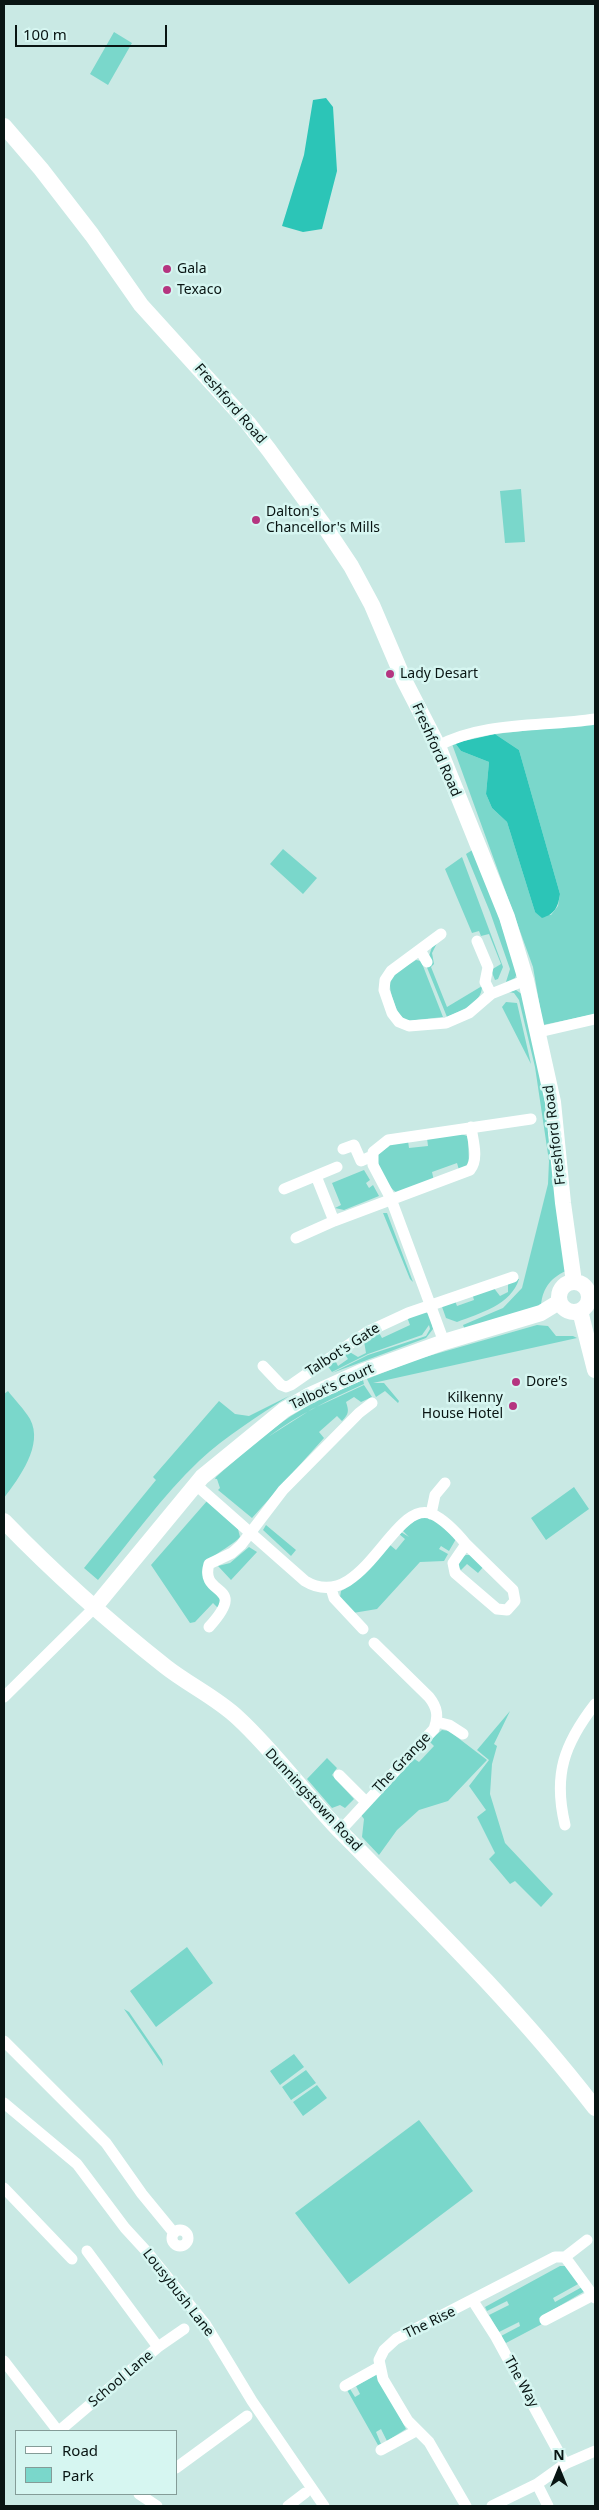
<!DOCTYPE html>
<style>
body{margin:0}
#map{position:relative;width:599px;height:2510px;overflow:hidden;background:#c9e9e4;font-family:"Noto Sans",sans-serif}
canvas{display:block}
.frame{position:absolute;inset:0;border:5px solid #091513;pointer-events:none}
.legend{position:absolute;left:15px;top:2430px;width:162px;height:65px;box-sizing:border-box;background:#d6f6f1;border:1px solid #849c98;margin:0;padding:6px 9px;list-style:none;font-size:15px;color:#091513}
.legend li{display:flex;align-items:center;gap:10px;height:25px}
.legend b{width:25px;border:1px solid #849c98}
.north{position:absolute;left:534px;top:2445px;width:50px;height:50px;-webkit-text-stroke:4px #d6f6f1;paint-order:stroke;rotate:0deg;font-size:14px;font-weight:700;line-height:20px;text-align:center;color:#091513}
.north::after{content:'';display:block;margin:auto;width:18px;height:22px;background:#091513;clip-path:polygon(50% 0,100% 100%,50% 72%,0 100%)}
.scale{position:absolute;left:15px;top:25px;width:152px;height:22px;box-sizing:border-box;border:2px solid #091513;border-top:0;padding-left:6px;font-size:15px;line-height:18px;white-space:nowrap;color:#091513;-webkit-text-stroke:4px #d6f6f1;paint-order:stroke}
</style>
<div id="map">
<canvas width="599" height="2510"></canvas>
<div class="frame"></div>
<ul class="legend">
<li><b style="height:6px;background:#fff"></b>Road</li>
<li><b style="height:14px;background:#7ad7cb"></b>Park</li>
</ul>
<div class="north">N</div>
<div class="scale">100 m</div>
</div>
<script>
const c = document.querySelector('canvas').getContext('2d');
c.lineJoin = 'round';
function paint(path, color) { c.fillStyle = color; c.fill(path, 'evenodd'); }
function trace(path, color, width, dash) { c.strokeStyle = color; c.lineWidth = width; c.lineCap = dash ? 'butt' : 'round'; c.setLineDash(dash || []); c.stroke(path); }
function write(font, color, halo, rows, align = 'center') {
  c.font = font + ' "Noto Sans",sans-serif'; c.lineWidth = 5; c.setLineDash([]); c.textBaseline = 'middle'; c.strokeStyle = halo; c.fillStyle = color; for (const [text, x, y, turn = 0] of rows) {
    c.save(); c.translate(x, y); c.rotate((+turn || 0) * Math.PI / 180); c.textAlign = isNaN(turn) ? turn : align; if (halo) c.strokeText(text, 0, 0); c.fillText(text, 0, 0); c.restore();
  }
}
paint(new Path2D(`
 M114,32l18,11 -24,42 -18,-11z
 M521,489l4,53 -20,1 -5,-52z
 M595,723v291l-52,11 -10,-58 -81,-223 3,-1 6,8 28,11 -3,32 6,14 15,14 28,90 16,3 7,-9 2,-12 -41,-144 -24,-16z
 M283,849l34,29 -14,16 -33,-30z
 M474,849l14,34 29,90 -2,5 -9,4 4,-13 -20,-57 -24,-58z
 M462,857l41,110 -5,12 -3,1 -4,-10 10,-6 -12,-30 -8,2 -2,-5 -7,2 -27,-64z
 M437,943l-5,10 2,11 -3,3 16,40 35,-21c0,18 -22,25 -35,31l-21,-52 6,-18z
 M416,960l5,1 2,5 20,51 -36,4c-8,-6 -10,-10 -13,-19 -10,-27 0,-28 22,-42z
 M516,990l7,5 17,67 26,209c-16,7 -25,19 -25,38l-76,21 -2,-5 40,-17 19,-20 26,-104 1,-23 -14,-94 -16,-67 -5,-7 -5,-1z
 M506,1002l11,1 14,61 -29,-57z
 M461,1134l6,2 1,3 1,26 -10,5 -2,-7 -25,9 2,9 -36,12c-11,-5 -20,-25 -21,-37l14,-12 17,-3 1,7 19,-2 -1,-8z
 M364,1170l6,10 -4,3 3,5 4,-3 6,11 -35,14 -9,-2 6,-3 -9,-22z
 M383,1213h4l26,69 -3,-3z
 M515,1279h4c-8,26 -39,34 -62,43l-11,-4 -5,-14 13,-6 3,8 17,-6 -2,-7 21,-6 7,9 8,-4v-10z
 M426,1312l4,3 3,14 -7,9 -94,35 36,-18 58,-19 4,-7 -1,-4 -7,10 -54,19 -36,18 -5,-7 8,-5 3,6 10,-7 -4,-6 4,-2 10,6 8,-4 -2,-12 14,-10 4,7 28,-13 -3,-8z
 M537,1325l11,1 8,10h17l4,2 -204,45h11l15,18 -1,2 -13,-12 -9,6 -9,-18 51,-20z
 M363,1380l1,4c-34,15 -66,31 -96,53l44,-28 52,-24 8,12 -11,5 -7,-5 -8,5c3,9 3,12 -4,19l-5,-5 -18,16 5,6 -72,80 -34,-28 2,-2 -3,-9h-2l1,-2c24,-21 48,-43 75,-61 22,-14 47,-25 72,-36z
 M8,1391c7,9 16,18 22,28 14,26 -11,59 -26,79v-104z
 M289,1396c-31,20 -63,40 -90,65 -37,35 -68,79 -101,119l-14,-12 72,-88 -3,-3 66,-76 16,13 14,2z
 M574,1487l15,22 -43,31 -15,-22z
 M207,1501l31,28 2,8c-10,12 -46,24 -36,42 5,7 12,15 18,22l-3,8 -6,-6 -18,19 -5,1 -39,-58z
 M420,1517l14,2 22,20 -7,12 -8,-5 -2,3 9,5 -4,7 -24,1 -43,47 -24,4 -13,-16 1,-6 9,-5 40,-41 6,5 9,-11 -6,-5 2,-2 8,5 -7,-7z
 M266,1525l30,25 -5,6 -28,-26z
 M249,1547l8,5 -26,28 -13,-14 12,-3z
 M466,1555h5l13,11 -6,7 -11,-9 -6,6 -3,-4 3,-9z
 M510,1711l-16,33 3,2 -5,18 -2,30 15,49 48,51 -12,13 -26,-26 -5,3 -21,-25 6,-6 -18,-36 9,-7 -17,-24 20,-26 -12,-10z
 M442,1730l7,1 38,29 -39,41 -29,9 -22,20 -18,25 -17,-18 2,-18 -3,-4 52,-57 6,4 15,-16 -5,-5z
 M327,1758l10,10 -5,7 22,24 -9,9 -5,-3 -8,3 -25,-29z
 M187,1947l26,36 -57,44 -26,-36z
 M124,2009l5,3 33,48 1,6z
 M294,2054l10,13 -24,18 -10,-14z
 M306,2070l10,13 -25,17 -9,-13z
 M317,2085l10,13 -24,18 -10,-14z
 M419,2120l54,71 -124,93 -54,-71z
 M560,2266h6l14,17 -27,15 2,4 27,-15 3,4 -46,27 3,6 -36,19 -5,-7 19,-10 -1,-4 -20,10 -10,-17 20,-10 -2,-4 -20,10 -2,-4z
 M378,2374l28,55 -19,12 -6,-12 -5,3 5,12 -3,1 -31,-55 3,-1 5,8 5,-3 -4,-8z`), '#7ad7cb');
paint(new Path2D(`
 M326,98l7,9 4,64 -15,58 -19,3 -21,-6 22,-71 9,-55z
 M495,734l24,16 41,144c-2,13 -5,20 -18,24l-7,-6 -28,-90 -15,-14 -6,-14 3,-32 -28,-11 -6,-8z`), '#2cc5b7');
trace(new Path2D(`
 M438,746c46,-25 106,-19 157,-27
 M441,934l-50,37 -6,9 -1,10 8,23 7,9 10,4 37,-3 23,-10 22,-19 35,-14
 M477,941l11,26 -3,15 6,12
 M420,950l7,12
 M539,1032l56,-13
 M343,1149l11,-4 7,16 11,-5
 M316,1176l18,45
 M284,1189l53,-22
 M296,1238l38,-17 136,-51c9,-11 3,-29 1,-43
 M444,1342l-53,-143 -18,-34v-13l15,-12 143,-21
 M263,1366l18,19 5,2 5,-2 76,-53 41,-19 105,-36
 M195,1484l110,97c58,35 88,-83 127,-67 13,6 25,19 34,30l-13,19 2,10 42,36 10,1 8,-9 -2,-11 -47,-46
 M431,1514l4,-19 10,-12
 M331,1588l3,10 29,31
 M209,1627c41,-45 -10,-29 0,-63l23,-11 9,-8 42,-55 76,-77 13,-10
 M4,1697l90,-89
 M437,1722l12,3 14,9
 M339,1775l27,27
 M565,1825c-12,-50 -1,-81 30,-121
 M340,1831l94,-102c5,-13 3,-22 -5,-32l-55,-54
 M4,2041l102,102 36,51 32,39
 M4,2103l73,61 48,64 23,25 58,72 46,76 72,105
 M4,2188l68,71
 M172 2238a8 8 0 1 1 16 0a8 8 0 1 1-16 0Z
 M87,2251l71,96
 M565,2257l30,41
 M473,2301l23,36 69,127
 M545,2320l48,-25
 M4,2361l54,70
 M345,2386l34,-19
 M59,2431l99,-84 26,-18
 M381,2450l35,-19
 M176,2468l71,-52
 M537,2484l11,22
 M139,2494l18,12
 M288,2506l17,-13
 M466,2506l-37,-64 -21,-21 -25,-42 -4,-19 5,-10 12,-11 159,-82h10l22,-17
 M492,2506l45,-22 28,-20 30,-13`), '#fff', 11);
trace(new Path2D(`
 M4,126l37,43 51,66 49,70 107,118 21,27 56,77 26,39 21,39 32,75 34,66 69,171 19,63 27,122 10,101 11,79
 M559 1297a15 15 0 1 1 30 0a15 15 0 1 1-30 0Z
 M580,1311l15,59
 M4,1521c51,53 104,100 162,146 23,18 51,31 72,51 38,35 68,78 104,115 88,89 177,176 253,275
 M94,1608l108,-131 82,-67 26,-15 51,-23 83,-30 97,-29 18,-11`), '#fff', 16);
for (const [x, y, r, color] of [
 [167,269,5,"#b53580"],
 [167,290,5,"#b53580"],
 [256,520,5,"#b53580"],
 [390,674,5,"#b53580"],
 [516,1382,5,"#b53580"],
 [513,1406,5,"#b53580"]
]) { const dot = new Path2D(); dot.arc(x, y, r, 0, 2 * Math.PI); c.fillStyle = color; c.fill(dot); trace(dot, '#d6f6f1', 2); }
write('14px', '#091513', '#d6f6f1', [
 ["Gala",177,269],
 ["Texaco",177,290],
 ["Dalton's",266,512],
 ["Chancellor's Mills",266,528],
 ["Lady Desart",400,674],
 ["Dore's",526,1382],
 ["Kilkenny",503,1398,"right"],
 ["House Hotel",503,1414,"right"]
], 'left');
write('14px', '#091513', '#d6f6f1', [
 ["Freshford Road",230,404,49],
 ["Freshford Road",436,750,66],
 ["Freshford Road",555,1135,-97],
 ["Talbot's Gate",343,1350,-33],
 ["Talbot's Court",332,1387,-25],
 ["The Grange",402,1763,-47],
 ["Dunningstown Road",313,1800,47],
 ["Lousybush Lane",178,2293,52],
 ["The Rise",430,2323,-26],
 ["School Lane",121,2379,-40],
 ["The Way",521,2382,61]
]);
</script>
